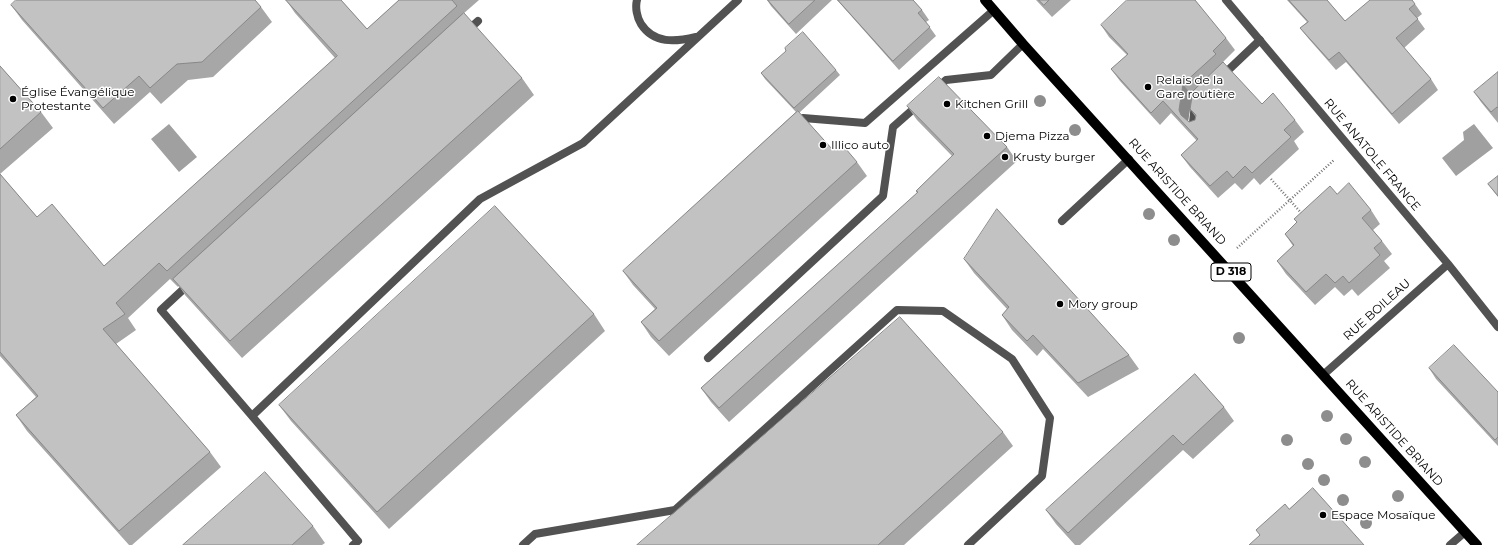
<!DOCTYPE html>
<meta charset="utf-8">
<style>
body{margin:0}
canvas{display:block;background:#fff}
</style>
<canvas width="1498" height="545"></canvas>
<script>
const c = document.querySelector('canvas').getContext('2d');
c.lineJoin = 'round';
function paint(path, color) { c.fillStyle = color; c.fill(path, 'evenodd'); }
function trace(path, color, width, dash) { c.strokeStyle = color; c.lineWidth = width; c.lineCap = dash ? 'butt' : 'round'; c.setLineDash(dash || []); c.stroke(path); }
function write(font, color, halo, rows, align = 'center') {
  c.font = font + ' Montserrat,sans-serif'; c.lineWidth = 3; c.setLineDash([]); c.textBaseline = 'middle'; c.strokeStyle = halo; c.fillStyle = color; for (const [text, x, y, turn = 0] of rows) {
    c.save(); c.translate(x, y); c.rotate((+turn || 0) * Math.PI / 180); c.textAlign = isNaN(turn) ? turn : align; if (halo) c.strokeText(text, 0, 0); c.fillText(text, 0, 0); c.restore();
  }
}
paint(new Path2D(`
 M169,124l28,33 -18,15 -28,-33z
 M1474,124l19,24 -37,28 -14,-18 22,-18 -1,-8z`), '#a0a0a0');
trace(new Path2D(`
 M1271,179l32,36
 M1237,248l97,-88`), '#747474', 2.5, [1, 2]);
trace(new Path2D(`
 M637,0c-2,7 0,18 4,24 13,20 34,18 55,13
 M467,31l11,-10
 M1222,76l38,-36
 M936,89l10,-9 45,-5 32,-31
 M1195,104l-2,19 5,5
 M796,124l7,-6 62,5 129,-113
 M1062,221l67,-62
 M189,284l-28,26 91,106
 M708,358l175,-162 10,-69 25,-22
 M353,545l5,-4 -106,-125 228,-217 103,-56 155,-143
 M523,545l12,-11 140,-24 222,-200 46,1 69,48 38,59 -8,58 -74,69
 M1450,545l15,-13`), '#525252', 8);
trace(new Path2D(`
 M1226,0l222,264 50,63
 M1323,375l125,-111`), '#525252', 8);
trace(new Path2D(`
 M985,0l38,44 454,501`), '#000', 10);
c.fillStyle = '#8d8d8d';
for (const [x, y] of [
 [1040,101],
 [1075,130],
 [1149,214],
 [1174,240],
 [1239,338],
 [1327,416],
 [1346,439],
 [1287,440],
 [1365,462],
 [1308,464],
 [1324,480],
 [1398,496],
 [1343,500],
 [1366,523]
]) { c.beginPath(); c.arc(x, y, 6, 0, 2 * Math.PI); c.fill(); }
paint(new Path2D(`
 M286,0h55l26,29 32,-29h80l-16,14 59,64 12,17 -292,263 -57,-63 -6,-9 -1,1 -8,-8 -42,39 8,12 -20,14 94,108 11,15 -89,78h-3l-102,-114 -11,-16 20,-18 -36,-41v-290l41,46 12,16 -53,46 37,43 67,49 231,-208 -40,-45z
 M767,0h65l-36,34 -25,-28z
 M837,0h76l9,10 7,10 -3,2 10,14 -37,34z
 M1036,0h35l-19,17z
 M1287,0h40l18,21 70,-17 7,10 -5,4 8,11 -21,19 27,31 7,11 -39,34 -53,-62 -10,8 -28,-32 -8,-10 7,-6z
 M11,5l250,2 11,15 -59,55 -25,3 -27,24 -11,-12 -36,32 -92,-104z
 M1101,25l125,13 9,12 -13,13 40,41 33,16 9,12 -10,9 5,8 -39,36 -6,-7 -12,12 -7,-7 -17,15 -28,-31 -9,-12 16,-14 -26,-28 -11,12 -40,-44 -9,-12 16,-14 -18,-18zM1192,96l-2,13 5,7v4l-6,2 -1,-1z
 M836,70l4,5 -41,38 33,36 25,13 10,14 -198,180 -18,-19 -10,-15 14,-13 -22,-24 -10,-14 173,-159 -31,-33 -4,-6z
 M1498,72v51l-17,-21 -7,-10z
 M907,106l100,41 10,14 -288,261 -18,-20 -10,-14 216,-195 -1,-2 36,-35 -35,-36z
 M1498,176v21l-10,-13z
 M1337,194l34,16 9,14 -7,6 9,11 10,13 -8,7 6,7 -32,28 -6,-7 -8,7 -9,-9 -20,18 -29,-31 -9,-13 16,-15 -8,-12 12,-12 -3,-3z
 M964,259l165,96 10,14 -51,28 -45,-48 -6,7 -25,-26 -10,-15 5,-6 -33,-36z
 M594,314l11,17 -216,198 -98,-108 -12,-16z
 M1429,368l69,24v54l-62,-67z
 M1195,374l29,33 10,14 -41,38 -10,-9 -103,95h-5l-19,-21 -10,-14z
 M1003,432l10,14 -109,99h-267z
 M313,526l12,17 -3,2h-139z`), '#a7a7a7');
paint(new Path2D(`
 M1183,84l9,12 -4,26 -7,-7 -2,-5z`), '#888');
const building = new Path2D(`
 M16,0h239l6,7 -59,55 -25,2 -27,24 -11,-12 -36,32 -92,-103z
 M286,0h55l26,29 32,-29h53l5,6 -290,265 -8,-8 -43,40 9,11 -22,15 107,123 -91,79 -103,-116 22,-19 -38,-44v-178l37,43 15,-13 52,62 233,-210z
 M768,0h47l-26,24z
 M838,0h75l9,10 -4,3 12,14 -37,34z
 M1039,0h10l-5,5z
 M1127,0h68l31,38 -13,13 3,3 -33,30 -4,26 2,5 8,7 6,-2 1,-5 -6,-6 3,-18 30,-29 39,42 11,-11 22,27 -11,10 7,7 -39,36 -7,-7 -12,12 -6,-7 -17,15 -29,-31 17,-16 -35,-38 -12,12 -40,-44 17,-15 -27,-29z
 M1289,0h38l18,21 25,-21h42l3,4 -6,5 9,10 -22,19 35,41 -39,35 -53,-62 -10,8 -29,-32 8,-6z
 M464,13l58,65 -292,263 -57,-62z
 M803,32l33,38 -42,38 -33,-35 25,-22 -1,-3z
 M0,66l41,46 -41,37z
 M1498,72v36l-1,-1 -6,5 -17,-20z
 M939,77l68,70 -288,261 -18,-20 217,-196 -2,-1 38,-37 -47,-48z
 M798,111l34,38 8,-7 17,20 -198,179 -18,-19 16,-14 -34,-37z
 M1498,176v20l-10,-12z
 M1349,183l22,27 -9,8 20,23 -8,7 6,7 -31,28 -6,-7 -8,7 -9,-9 -20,18 -29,-31 17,-16 -9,-11 12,-12 -3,-3 36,-33 7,8z
 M495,206l99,108 -217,198 -98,-107z
 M997,209l132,146 -51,28 -45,-48 -6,6 -25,-26 7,-8 -45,-48z
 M900,317l103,115 -125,113h-241z
 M1454,345l44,47v45l-3,3 -66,-72z
 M1195,374l29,33 -41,38 -10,-10 -105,98 -22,-23z
 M265,472l48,54 -21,19h-109z
 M1313,488l51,57h-115l11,-10 -4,-5 29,-26 4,5z`);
paint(building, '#c2c2c2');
trace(building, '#888', 1);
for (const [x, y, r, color] of [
 [1148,87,4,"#000"],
 [13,99,4,"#000"],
 [947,104,4,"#000"],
 [987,136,4,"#000"],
 [823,145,4,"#000"],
 [1005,157,4,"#000"],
 [1060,304,4,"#000"],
 [1323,515,4,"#000"]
]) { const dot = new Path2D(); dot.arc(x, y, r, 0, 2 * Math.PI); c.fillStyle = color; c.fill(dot); trace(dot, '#fff', 1.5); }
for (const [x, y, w] of [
 [1231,272,40]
]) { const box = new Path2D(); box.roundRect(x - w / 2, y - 9, w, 18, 3); c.fillStyle = '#fff'; c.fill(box); trace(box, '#000', 1); }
write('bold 11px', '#000', null, [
 ["D 318",1231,272]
]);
write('12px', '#000', '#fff', [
 ["Relais de la",1156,80],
 ["Gare routière",1156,94],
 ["Église Évangélique",21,92],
 ["Protestante",21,106],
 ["Kitchen Grill",955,104],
 ["Djema Pizza",995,136],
 ["Illico auto",831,145],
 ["Krusty burger",1013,157],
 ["Mory group",1068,304],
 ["Espace Mosaïque",1331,515]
], 'left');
write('12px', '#000', '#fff', [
 ["RUE ANATOLE FRANCE",1372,155,50],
 ["RUE ARISTIDE BRIAND",1177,192,48],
 ["RUE BOILEAU",1377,310,-42],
 ["RUE ARISTIDE BRIAND",1394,433,48]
]);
</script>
